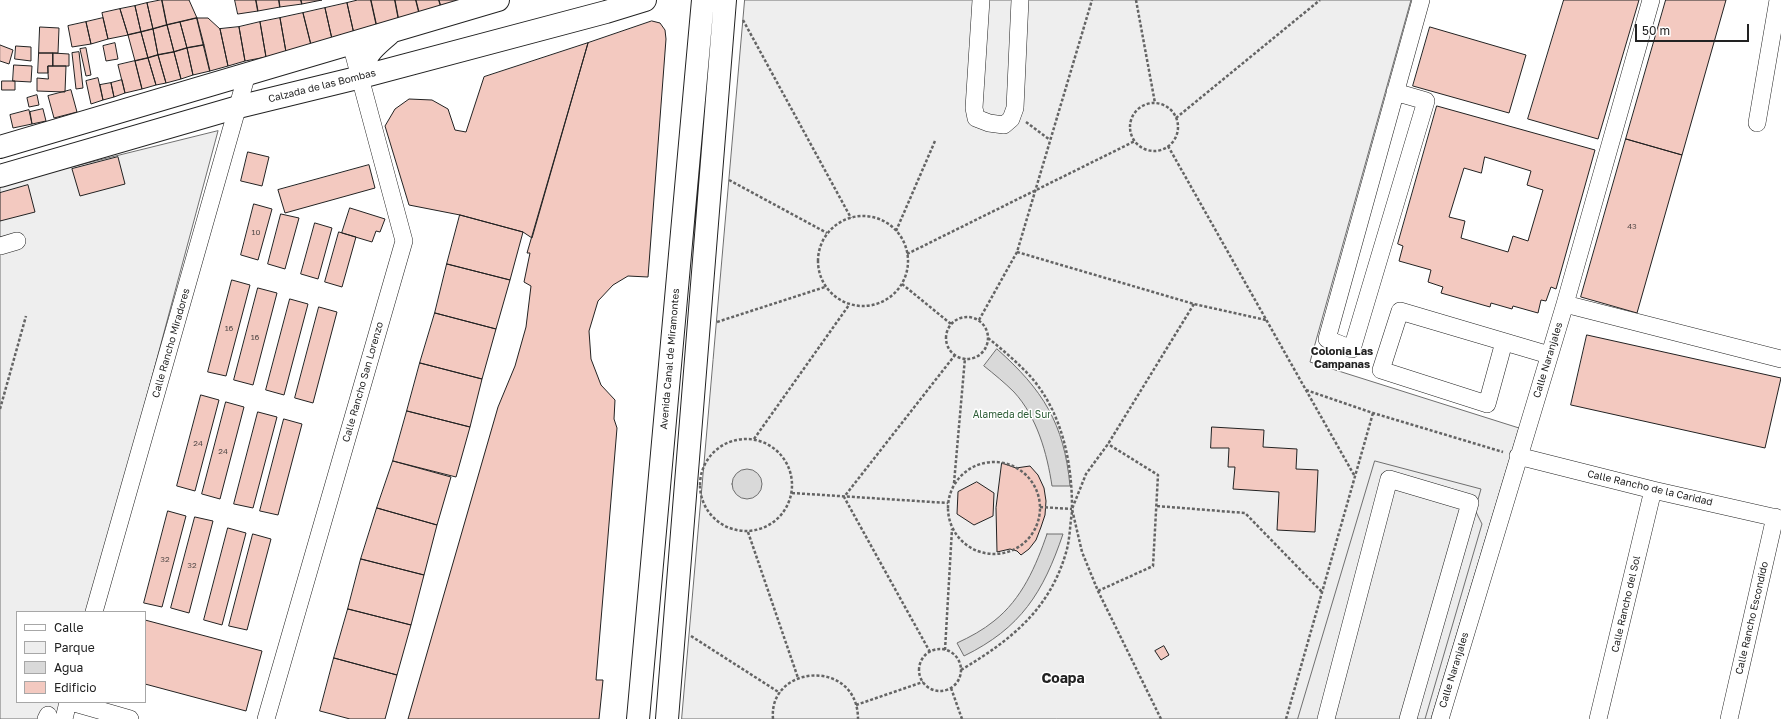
<!DOCTYPE html>
<style>
body{margin:0}
#map{position:relative;width:1781px;height:719px;overflow:hidden;background:#fff;font-family:"Golos Text",sans-serif}
canvas{display:block}
.legend{position:absolute;left:16px;top:611px;width:130px;height:92px;box-sizing:border-box;background:#fff;border:1px solid #a7a7a7;margin:0;padding:5px 7px;list-style:none;font-size:12px;color:#222}
.legend li{display:flex;align-items:center;gap:8px;height:20px}
.legend b{width:20px;border:1px solid #a7a7a7}
.scale{position:absolute;left:1635px;top:24px;width:114px;height:18px;box-sizing:border-box;border:2px solid #222;border-top:0;padding-left:5px;font-size:12px;line-height:14px;white-space:nowrap;color:#222;-webkit-text-stroke:3px #fff;paint-order:stroke}
</style>
<div id="map">
<canvas width="1781" height="719"></canvas>
<ul class="legend">
<li><b style="height:5px;background:#fff"></b>Calle</li>
<li><b style="height:11px;background:#eee"></b>Parque</li>
<li><b style="height:11px;background:#d9d9d9"></b>Agua</li>
<li><b style="height:11px;background:#f3c9c0"></b>Edificio</li>
</ul>
<div class="scale">50 m</div>
</div>
<script>
const c = document.querySelector('canvas').getContext('2d');
c.lineJoin = 'round';
function paint(path, color) { c.fillStyle = color; c.fill(path, 'evenodd'); }
function trace(path, color, width, dash) { c.strokeStyle = color; c.lineWidth = width; c.lineCap = dash ? 'butt' : 'round'; c.setLineDash(dash || []); c.stroke(path); }
function write(font, color, halo, rows, align = 'center') {
  c.font = font + ' "Golos Text",sans-serif'; c.lineWidth = 3; c.setLineDash([]); c.textBaseline = 'middle'; c.strokeStyle = halo; c.fillStyle = color; for (const [text, x, y, turn = 0] of rows) {
    c.save(); c.translate(x, y); c.rotate((+turn || 0) * Math.PI / 180); c.textAlign = isNaN(turn) ? turn : align; if (halo) c.strokeText(text, 0, 0); c.fillText(text, 0, 0); c.restore();
  }
}
const green = new Path2D(`
 M745,0h666l-101,362 209,66 -88,291h-749z
 M218,131l-129,481h-72v90h48l-5,17h-60v-534z`);
paint(green, '#eee');
trace(green, '#6f6f6f', 1);
const parking = new Path2D(`
 M1375,461l106,28 -6,21 7,14 -57,195h-127z`);
paint(parking, '#ededed');
trace(parking, '#6f6f6f', 1);
const water = new Path2D(`
 M997,349c46,41 67,74 73,137h-18c-5,-33 -15,-69 -38,-94 -9,-9 -20,-18 -30,-26z
 M732 484a15 15 0 1 1 30 0a15 15 0 1 1-30 0Z
 M1047,534h16c-20,59 -42,94 -99,122l-7,-13c13,-6 26,-13 37,-22 28,-22 42,-55 53,-87z`);
paint(water, '#d9d9d9');
trace(water, '#6f6f6f', 1);
const building = new Path2D(`
 M162,0h27l8,18 -30,7z
 M162,0l5,25 -14,4 -6,-26z
 M235,0h21l2,11 -20,3z
 M256,0h23l1,7 -22,4z
 M279,0h22l1,4 -22,3z
 M301,0h21l-20,4z
 M358,0h13l6,27 -23,7 -7,-31z
 M371,0h24l4,21 -22,6z
 M395,0h21l4,16 -21,5z
 M416,0h23l3,10 -22,6z
 M439,0h24l-21,10z
 M1564,0h75l-41,139 -70,-20z
 M1666,0h60l-44,155 -56,-16z
 M147,3l6,26 -12,3 -6,-26z
 M347,3l7,31 -22,5 -7,-31z
 M135,6l6,26 -13,3 -8,-26z
 M325,8l7,31 -21,6 -8,-32z
 M120,9l8,26 -20,4 -6,-26z
 M303,13l8,32 -25,7 -6,-34z
 M103,18l5,21 -17,5 -5,-22z
 M197,18h11l12,11 8,37 -18,5z
 M197,18l7,27 -17,3 -7,-26z
 M280,18l6,34 -20,5 -6,-35z
 M652,21l8,2 5,7 1,9 -18,238 -20,-1 -15,9 -15,16 -9,30 2,28 10,26 14,15 -1,19 3,9 -21,252h7l-4,39h-191l90,-312 17,-41 11,-39 5,-41 -7,-4 6,-29h-3l61,-210z
 M86,22l5,22 -19,3 -4,-21z
 M180,22l7,26 -13,4 -7,-27z
 M260,22l6,35 -21,4 -6,-34z
 M167,25l7,27 -16,3 -5,-26z
 M40,27l19,1 -1,25h-19z
 M239,27l6,34 -17,5 -8,-37z
 M1430,27l96,28 -17,58 -96,-27z
 M153,29l5,26 -10,3 -7,-26z
 M141,32l7,26 -13,3 -7,-26z
 M115,43l3,16 -12,2 -3,-15z
 M588,43l-56,195 -9,-6 -63,-17 -51,-10 -24,-79 10,-17 14,-10 23,1 16,9 7,21 11,2 18,-55z
 M0,45l13,5 -4,14 -9,-3z
 M204,45l6,26 -17,4 -6,-27z
 M16,46l15,1v14l-16,-2z
 M86,48l5,27 -5,1 -6,-27z
 M187,48l6,27 -12,4 -7,-27z
 M79,52l4,36 -7,1 -4,-36z
 M174,52l7,27 -15,4 -8,-28z
 M39,53h14v13h-5v7h-10z
 M53,53l16,1v12h-16z
 M158,55l8,28 -10,2 -8,-27z
 M148,58l8,27 -14,4 -7,-28z
 M135,61l7,28 -17,4 -7,-28z
 M14,65l18,1 -1,16 -18,-1z
 M48,66h18l-1,26 -28,-1v-13l11,1z
 M98,78l5,22 -12,4 -5,-23z
 M122,80l3,13 -11,4 -3,-14z
 M2,81h13v9h-13z
 M111,83l3,14 -11,3 -3,-15z
 M71,90l6,22 -23,6 -6,-22z
 M37,95l2,10 -10,2 -2,-9z
 M1437,106l158,44 -39,139 -5,-2 -5,14 -5,-1 -3,13 -25,-7 -1,3 -21,-6 -1,4 -49,-14 2,-6 -15,-5 3,-12 -32,-9 4,-15 -5,-2zM1485,157l46,14 -4,14 16,5 -15,51 -15,-5 -5,16 -47,-14 4,-17 -16,-4 15,-49 17,5z
 M43,109l3,12 -14,3 -2,-12z
 M29,110l3,14 -19,4 -3,-13z
 M1626,139l56,16 -45,158 -56,-16z
 M248,152l21,5 -7,29 -21,-5z
 M118,157l7,27 -45,12 -8,-27z
 M369,165l6,23 -90,25 -7,-23z
 M28,185l7,27 -35,9v-28z
 M254,204l18,5 -14,51 -17,-5z
 M350,208l35,11 -5,13 -4,-1 -4,11 -30,-9z
 M281,214l18,4 -14,51 -17,-5z
 M460,215l63,17 -13,48 -63,-16z
 M315,223l17,5 -14,51 -17,-5z
 M339,232l17,5 -14,50 -17,-5z
 M447,264l63,16 -14,49 -61,-16z
 M232,280l18,5 -24,91 -18,-4z
 M258,288l19,5 -24,92 -19,-5z
 M290,299l18,5 -24,91 -18,-5z
 M319,307l18,5 -24,91 -18,-5z
 M435,313l61,16 -14,50 -62,-16z
 M1587,335l194,43 -16,70 -194,-43z
 M420,363l62,16 -12,48 -63,-16z
 M201,395l18,5 -24,91 -18,-5z
 M226,402l18,5 -24,92 -18,-5z
 M407,411l63,16 -14,50 -63,-16z
 M258,412l19,5 -24,91 -19,-4z
 M284,419l18,5 -24,91 -18,-4z
 M1212,427l52,3 -1,17 34,2 -1,20 22,1 -3,62 -38,-2 2,-38 -46,-3 2,-22h-7l1,-19h-18z
 M393,461l58,16 -14,48 -60,-17z
 M1002,463l14,5 14,-2 8,9 6,13 2,13 -1,14 -4,12 -5,13 -7,9 -8,6 -4,-4 -7,-2 -13,3 -1,-44z
 M977,482l17,11 -1,23 -19,9 -17,-11 1,-22z
 M377,508l60,17 -13,50 -63,-16z
 M168,511l18,5 -24,91 -18,-4z
 M195,517l18,4 -24,92 -18,-5z
 M228,528l18,5 -24,92 -18,-5z
 M253,534l18,5 -24,91 -18,-4z
 M361,559l63,16 -13,50 -63,-16z
 M348,609l63,16 -14,50 -63,-17z
 M145,620l117,31 -16,60 -101,-27z
 M1164,646l5,9 -8,5 -6,-9z
 M334,658l63,17 -12,44h-35l-30,-8z`);
paint(building, '#f3c9c0');
trace(building, '#222', 1);
const minor = new Path2D(`
 M981,0l-7,108 2,10 13,5 15,2 7,-6 4,-11 5,-108
 M1395,92l31,9 -74,248 -25,-10 94,-339
 M1757,123l21,-123
 M0,246l17,-5
 M1565,304l216,55
 M1504,342l-17,62 -106,-34 19,-59 149,44
 M1518,456l135,34 128,29
 M94,612l153,-538
 M71,702l59,17
 M46,719l2,-4
 M64,719l4,-17
 M266,719l138,-478 -53,-197
 M1326,719l63,-240 81,24 -62,216
 M1440,719l125,-415 86,-304
 M1598,719l55,-229
 M1729,719l46,-202`);
const major = new Path2D(`
 M361,77c5,-25 10,-27 28,-43
 M0,147l498,-147
 M0,176l238,-69 123,-30 245,-65 39,-12
 M638,719l65,-719
 M667,719l58,-719`);
trace(minor, '#222', 18);
trace(major, '#222', 24);
trace(new Path2D(`
 M1136,0l19,103
 M743,20l108,198
 M1130 127a24 24 0 1 1 48 0a24 24 0 1 1-48 0Z
 M1176,118l144,-118
 M1026,122l24,18
 M1168,146l186,329
 M729,180l98,53
 M818 261a45 45 0 1 1 90 0a45 45 0 1 1-90 0Z
 M896,231l39,-90
 M1017,252l177,52 72,16
 M907,254l228,-113
 M902,284l49,40
 M946 338a21 21 0 1 1 42 0a21 21 0 1 1-42 0Z
 M979,320l38,-68 75,-252
 M717,322l108,-35
 M988,338c15,12 30,25 43,39 31,36 41,85 41,130
 M1306,390l67,23 130,39
 M0,409l26,-93
 M700 485a46 46 0 1 1 92 0a46 46 0 1 1-92 0Z
 M754,439l95,-134
 M948 508a46 46 0 1 1 92 0a46 46 0 1 1-92 0Z
 M954,483l11,-125
 M792,493l156,10
 M1157,506l88,7 77,79
 M1040,507l32,2
 M748,532l50,146
 M1098,591l55,-25 5,-91 -50,-31
 M691,636l89,57
 M919 670a21 21 0 1 1 42 0a21 21 0 1 1-42 0Z
 M945,650l7,-121
 M930,652l-86,-155 111,-142
 M961,670c50,-30 90,-61 106,-121 3,-12 3,-25 5,-37
 M951,688l11,31
 M856,705l67,-23
 M773,719c-5,-55 85,-61 85,0
 M1161,719l-63,-128 -16,-39 -10,-43 14,-35 22,-30 86,-140
 M1286,719l87,-306`), '#646464', 2.5, [3, 2]);
trace(minor, '#fff', 17);
trace(major, '#fff', 22);
write('8px', '#564c4a', null, [
 ["43",1632,226],
 ["10",256,232],
 ["16",229,328],
 ["16",255,337],
 ["24",198,443],
 ["24",223,451],
 ["32",165,559],
 ["32",192,565]
]);
write('10px', '#222', '#fff', [
 ["Calzada de las Bombas",322,86,-14],
 ["Calle Rancho Miradores",171,343,-74],
 ["Avenida Canal de Miramontes",670,359,-85],
 ["Calle Naranjales",1548,360,-73],
 ["Calle Rancho San Lorenzo",363,382,-74],
 ["Calle Rancho de la Caridad",1650,488,13],
 ["Calle Rancho del Sol",1626,604,-77],
 ["Calle Rancho Escondido",1752,618,-77],
 ["Calle Naranjales",1454,670,-73]
]);
write('10px', '#2f5e38', '#fff', [
 ["Alameda del Sur",1012,415]
]);
write('bold 11px', '#222', '#fff', [
 ["Colonia Las",1342,352],
 ["Campanas",1342,365]
]);
write('bold 14px', '#222', '#fff', [
 ["Coapa",1063,679]
]);
</script>
